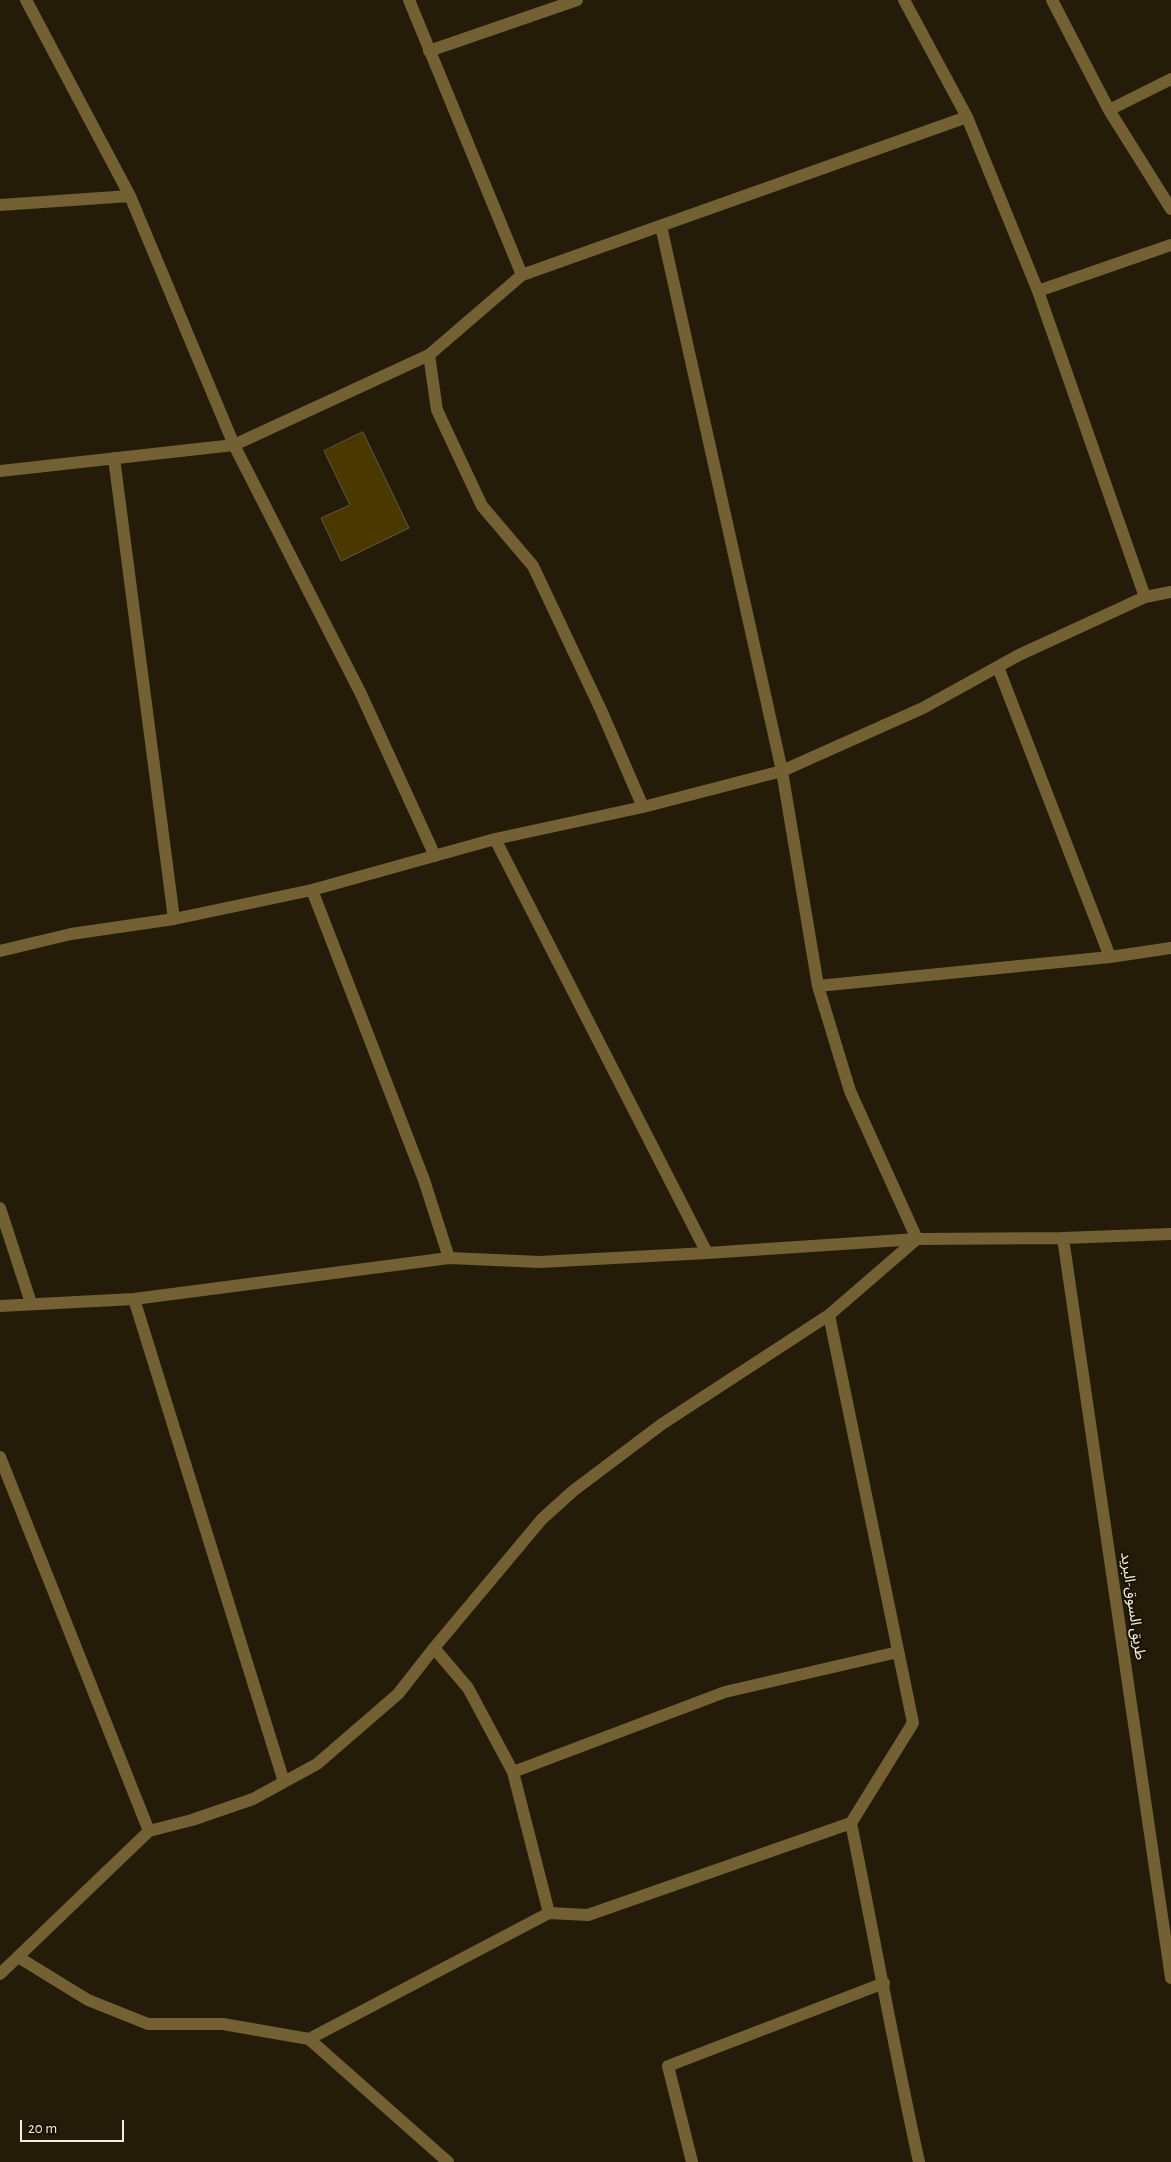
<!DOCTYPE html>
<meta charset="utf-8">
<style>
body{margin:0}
#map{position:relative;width:1171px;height:2162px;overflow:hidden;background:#241c09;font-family:"Alegreya Sans",sans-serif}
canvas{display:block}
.scale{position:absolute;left:20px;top:2120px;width:104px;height:22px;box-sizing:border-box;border:2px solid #f3eee2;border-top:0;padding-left:6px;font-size:15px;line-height:18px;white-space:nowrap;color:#f3eee2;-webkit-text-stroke:4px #1a1202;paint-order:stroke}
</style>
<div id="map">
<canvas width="1171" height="2162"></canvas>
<div class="scale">20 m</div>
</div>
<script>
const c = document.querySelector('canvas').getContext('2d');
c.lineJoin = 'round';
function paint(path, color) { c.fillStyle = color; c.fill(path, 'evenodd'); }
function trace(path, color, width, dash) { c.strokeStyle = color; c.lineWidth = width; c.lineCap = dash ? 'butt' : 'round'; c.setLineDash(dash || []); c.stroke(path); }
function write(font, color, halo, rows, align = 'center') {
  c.font = font + ' "Alegreya Sans","Noto Sans Arabic",sans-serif'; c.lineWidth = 4; c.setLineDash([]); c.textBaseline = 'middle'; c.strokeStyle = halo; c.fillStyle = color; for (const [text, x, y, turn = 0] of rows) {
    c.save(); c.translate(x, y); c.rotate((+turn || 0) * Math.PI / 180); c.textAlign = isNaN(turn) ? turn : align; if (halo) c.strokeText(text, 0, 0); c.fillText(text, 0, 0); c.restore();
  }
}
const building = new Path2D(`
 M363,432l46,96 -68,33 -20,-43 29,-13 -26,-54z`);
paint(building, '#4b3801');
trace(building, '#615843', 1);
trace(new Path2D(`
 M26,0l104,196 104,249 127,249 74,162
 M409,0l113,275
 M904,0l63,117 71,174 107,306
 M1052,0l57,110 62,99
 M429,51l148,-51
 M1109,110l62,-31
 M0,205l130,-9
 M1038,291l133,-46
 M429,355l8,55 45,96 51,60 68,144 42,97
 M114,458l60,461
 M0,471l234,-26 195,-90 93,-80 445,-158
 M998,667l112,290
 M495,839l212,414 210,-14 -67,-148 -32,-105 -36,-215 -121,-545
 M312,890l112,290 25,78 91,4 167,-9
 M0,951l71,-17 103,-15 138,-29 183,-51 148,-32 139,-36 141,-63 96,-53 126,-58 26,-5
 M818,986l292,-29 61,-9
 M0,1208l31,95
 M1063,1238l108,740
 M134,1299l150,483
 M0,1306l134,-7 315,-41
 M829,1315l84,408 -62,100c23,113 43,226 68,339
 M0,1457l149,374
 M513,1772l212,-80 173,-40
 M549,1913l39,2 263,-92
 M18,1957l70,43 60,24h75l86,15 139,123
 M0,1974l149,-143 43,-11 61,-21 64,-35 81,-70 36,-46 108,-129 31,-28 89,-67 167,-109 88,-76 146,-1 108,-4
 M309,2039l240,-126 -36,-141 -45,-84 -34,-40
 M692,2162l-24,-96 216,-83`), '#736033', 12);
write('15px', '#f3eee2', '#1a1202', [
 ["طريق السوق-البريد",1133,1606,82]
]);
</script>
